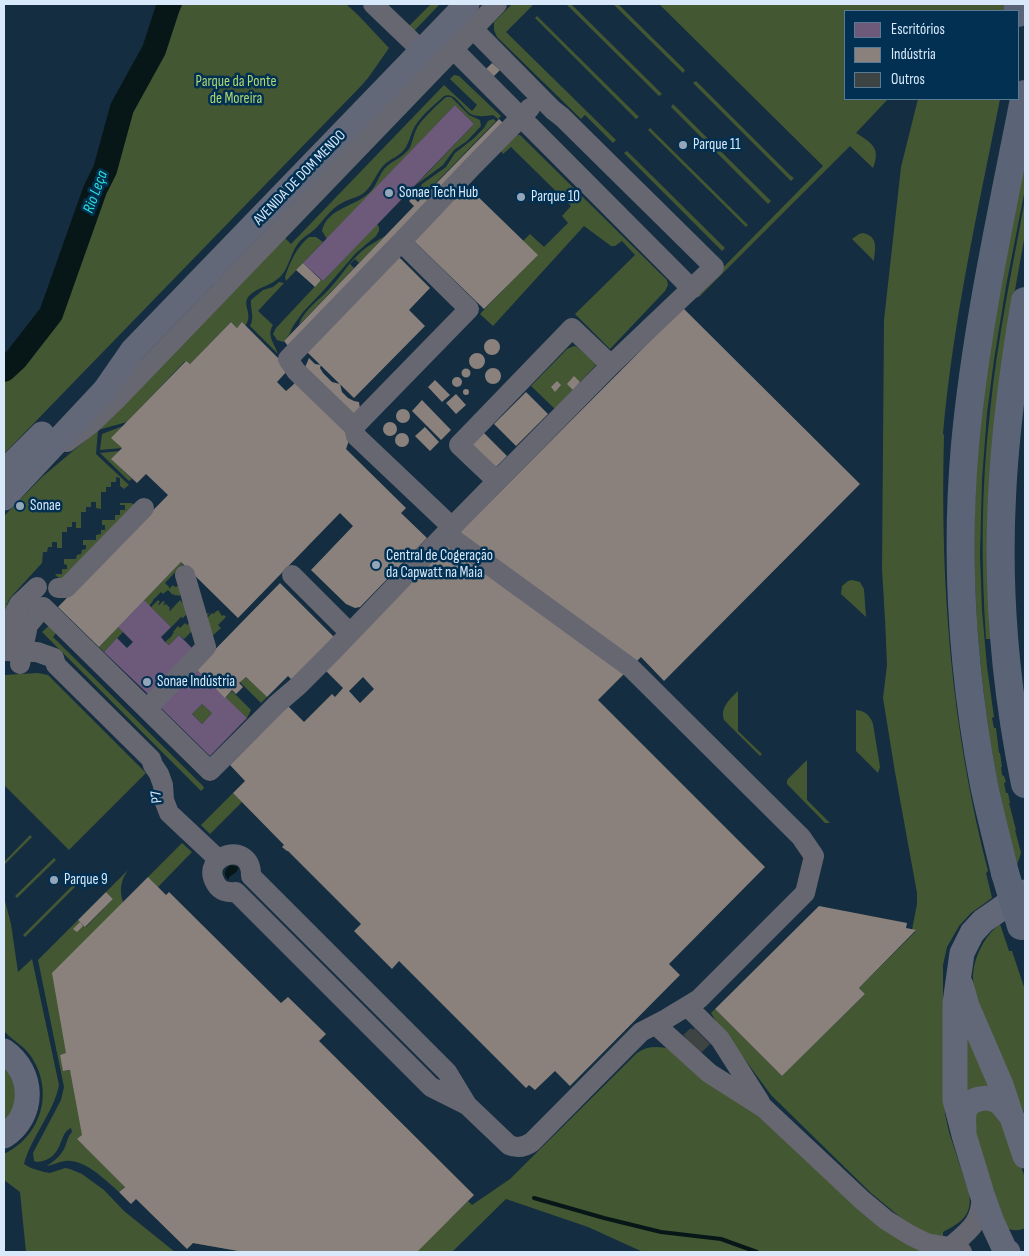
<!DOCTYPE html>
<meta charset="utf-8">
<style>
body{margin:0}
#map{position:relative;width:1029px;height:1256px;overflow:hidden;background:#142d40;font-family:"Sofia Sans Condensed",sans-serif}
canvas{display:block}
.frame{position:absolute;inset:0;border:5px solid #d7e9fa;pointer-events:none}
.legend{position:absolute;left:844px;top:10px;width:175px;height:90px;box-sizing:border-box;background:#023052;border:1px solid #577a95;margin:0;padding:6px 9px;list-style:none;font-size:15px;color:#d7e9fa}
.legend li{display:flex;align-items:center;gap:10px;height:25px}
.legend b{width:25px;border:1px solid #577a95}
</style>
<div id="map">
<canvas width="1029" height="1256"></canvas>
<div class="frame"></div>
<ul class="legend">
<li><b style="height:14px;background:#6d597a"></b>Escritórios</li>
<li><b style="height:14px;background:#8a817c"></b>Indústria</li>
<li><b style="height:14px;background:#3e4343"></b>Outros</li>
</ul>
</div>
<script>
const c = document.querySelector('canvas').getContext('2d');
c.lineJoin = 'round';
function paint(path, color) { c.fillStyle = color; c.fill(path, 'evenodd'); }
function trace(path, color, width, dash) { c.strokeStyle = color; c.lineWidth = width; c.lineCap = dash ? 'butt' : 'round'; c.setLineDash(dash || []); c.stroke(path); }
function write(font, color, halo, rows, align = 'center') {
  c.font = font + ' "Sofia Sans Condensed",sans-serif'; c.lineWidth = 5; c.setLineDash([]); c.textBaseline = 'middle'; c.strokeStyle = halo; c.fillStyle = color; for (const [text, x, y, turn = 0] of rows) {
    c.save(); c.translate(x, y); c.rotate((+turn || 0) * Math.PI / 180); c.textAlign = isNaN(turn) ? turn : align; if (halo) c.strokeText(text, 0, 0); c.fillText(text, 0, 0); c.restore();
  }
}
paint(new Path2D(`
 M183,4h163l13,12 30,32 -21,30 -7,8 -357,368v-77l54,-67 20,-54 36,-92 18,-60z
 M431,4h9l-25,26 -4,1 -4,-3z
 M512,4h22l-28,28 110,108 -3,3 -28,-28 -4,4 -84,-82 -3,-7v-8z
 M566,4h5l80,79 11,11 -3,2z
 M613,4h5l67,66 -2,3z
 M659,4h348v7h-162v88h43l-32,34c16,10 25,15 17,35l-23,-22 -151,151 -1,-1 3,-6 122,-124z
 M537,16l102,101 -3,2 -101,-101z
 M454,75l5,1 42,40 -3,3 -5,-4c-7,1 -13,2 -20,0 -10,-4 -17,-24 -29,-19 -10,9 -22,19 -29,30 -4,7 -5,14 -9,21 -7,11 -16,11 -23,19 -7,8 -10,18 -17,25 -7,7 -16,7 -24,12 -10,5 -17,15 -24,23 -5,6 -12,9 -18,15 -10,11 -10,26 -20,36 -9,9 -25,11 -32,20 -6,9 6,18 -3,29l-3,-3 -5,5 -6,-6 -41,42 -5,-3 -58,61 -29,8 -2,24 33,31 -5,4 -4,-3v-8l-4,-1v5h-5v5h-5v5h-5v17l-5,-1v-6h-5v5h-5v5h-5v16h-5v-6h-4v5h-5v5h-5v16h-5v-6h-5v5h-4l-1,5h-4l-1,11 -32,35 -3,6 -3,31v-119l38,-39 44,-37 199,-202 6,6 153,-159 28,26 5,-6 -27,-26z
 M696,81l94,94 4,3 -3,3 -98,-98z
 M446,97h5l18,18 11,5 1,6 -14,15 -13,9 -11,15 -27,20 58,-61 -19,-19 -128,134 -5,-8c5,-24 35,-24 49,-40 6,-7 8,-16 14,-23 8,-8 16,-9 24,-19 4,-7 4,-14 8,-21 3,-7 22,-25 29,-31z
 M918,99h82c-22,111 -47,222 -57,335l1,1c-4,149 7,292 44,436l-2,2 6,25 -21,15 -12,13 -12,21 -4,18v72l2,77 4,18 20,61c4,23 -9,30 -26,39v4l-17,-2 -26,-17 -29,-24 -100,-98 -45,-61 -9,-11 -6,-10 4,-4 67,67 83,-82 -6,-6 57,-57 -4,-1 5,-26v-11l-22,-121 -12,-74 4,-33 -2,-46 -3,-50 2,-249 17,-153z
 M673,104l98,97 -3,3 -97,-97z
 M493,119l3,2 -77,79 -1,-9 4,-7 24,-17 9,-14 18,-14 11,-11 4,-7z
 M650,128l98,97 -2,2 -98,-97z
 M517,135h3l147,145 1,5 -3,6 -55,58 -35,-35 60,-59 -13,-14 -7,5h-4l-27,-20 -91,100 -13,-12 57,-59 -14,-14 7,-7 14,13 24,-24 -6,-7 9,-10 -60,-59 -8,7 -2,-3z
 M627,151l98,97 -3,3 -98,-98z
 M1025,158v31l-19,97 -12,74 -7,53 -5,67 -2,75 2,55 5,57 7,50 -2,1 2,10h2l3,25h1l2,14h-1l1,8 2,1 2,6 -2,1 2,10h2l2,10h-1l7,27h-1l6,23 -4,12c-22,-79 -34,-160 -40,-242 -4,-68 -4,-136 3,-204 10,-88 29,-175 45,-261z
 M1025,199v35l-21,118 -12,287h-6c-5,-76 -5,-151 4,-227 7,-71 22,-142 35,-213z
 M377,224l2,3v4l-3,5 -20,17 -33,38 -20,21 -10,14 -4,9 -6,7 -6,-2 -4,-6 3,-6 45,-48 2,1z
 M863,233c16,4 12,15 11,28l-22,-22 7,-5z
 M385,236l-26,27 -4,-4 -5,5 4,4 -55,57c4,-15 22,-26 32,-38 11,-12 19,-26 31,-36 7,-6 15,-10 23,-15z
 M309,237h7l7,5 -37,39 -1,-4c5,-15 11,-29 24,-40z
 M279,282l5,1 -26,28 15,14c-7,11 2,19 5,29l-28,-28c5,-9 0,-17 1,-26l12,-10 10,-3z
 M574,346l3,1 20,17 -42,45 -24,-23 36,-37z
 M123,426l-11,12 10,10 -22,2 2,-16z
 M119,451l-7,8 20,20 -3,2 -29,-28z
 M120,503h11l4,2 -67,74c-6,-1 -10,0 -13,-5h7v-5h5v-4l-3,-1v-5h12l1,-4 4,-1 1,-4 4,-1v-4h-3v-5h13v-5l5,-1v-4h4v-5h-3v-5h13v-5h5v-5h5v-5h-5z
 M181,562l2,2 -18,19 4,4v2l4,-4 2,2 3,-1 5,6 -4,4 -2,-1 -1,1 -2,-2 -1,1 -5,-5 -5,4 -2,-2 -8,8v1l-4,5 -5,-6z
 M852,580l8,2 4,7 2,28 -25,-23 1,-8 6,-5z
 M158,600l2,2 -2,2 1,1 4,-4 2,1 -2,3 3,-1 4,4 -1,2 1,1 10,-11 10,10 -7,8 -2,-1 -20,21 10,-11 -20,-20z
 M218,610l4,6 2,-1 2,2 -8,8 3,3 -11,10 -3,-2 1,-2 -5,-9 2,-3 -5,-3 5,-5 1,1 2,-2 1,1 -4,4 1,1 6,-6 1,1z
 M192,620l1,10 -9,9 -5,-4 -10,10 -4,-3 7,-6v-1l2,-3h-1l5,-6 2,2 5,-5 2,2z
 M51,624l5,9 -3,4 150,149 1,2 -3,3 -159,-159z
 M118,627l5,5 -19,20 -5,-5z
 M38,673l10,2 98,98 -77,77 -65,-65v-110z
 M246,677l21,20 -6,6 -21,-21z
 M232,691l19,19 -4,8 -22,-20z
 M738,691v40l24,23 -2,2 -36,-36c-4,-13 6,-21 14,-29z
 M202,704l10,9 -10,11 -10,-10z
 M856,710c9,1 14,5 17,14l7,43 -2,6 -22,-22z
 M807,760v40l23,23h-5l-38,-39v-3l1,-2z
 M233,793l9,9 -32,32 -9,-9z
 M30,835l2,2 -28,28v-3z
 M182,843l10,9 -34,35 -10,-10z
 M54,858l2,2 -39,38 -2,-2z
 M128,870c-7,10 -9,20 -5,32l326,318 19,-19 4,4 38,-26 127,-126c10,-7 21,-7 33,-4l89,63 169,140h-285l-55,-25 -82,-28 -54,53h-208l-51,-9 -68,-57 -6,6c-13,-11 -34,-33 -53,-31 -6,0 -13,4 -19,5 7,-5 14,-10 18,-19 2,-5 3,-11 7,-15l-1,-4c-14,6 -6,31 -34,34l-3,-1 -1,-8 28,-53 3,-13 -26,-127 40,-40 8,7 27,-28 -7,-7zM69,1053l3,17 -8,1 -4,-16zM84,1133l11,5 -10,9 -7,-7z
 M84,874l2,2 -61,61 -2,-2z
 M4,897l7,27 7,48 14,-13 27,126c-5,27 -28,52 -35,79l7,4 13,4 6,1 15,-5 5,1 12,5 22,16 20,21 51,41h-149l-6,-60 -16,-12v-26c38,-18 51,-64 26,-99 -7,-10 -18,-15 -26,-24z
 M1000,924l9,27h3l13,39v125l-46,-110c-3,-9 -6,-18 -6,-27 0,-20 12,-43 27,-54z
 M962,1009l26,77h-6l-18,8z
 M4,1064l11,16v27l-11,17z
 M984,1107l21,12 20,59v50c-6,3 -12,3 -18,0l-38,-107z`), '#445733');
paint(new Path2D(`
 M231,865l7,2c0,8 -8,6 -10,13 -5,-5 -4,-11 3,-15z`), '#071718');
paint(new Path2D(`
 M455,105l19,19 -151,157 -20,-18z
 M144,600l27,27 -10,10 4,5 4,3 10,-10 14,14 -44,46 -45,-43 13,-14 10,10 6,-6 -15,-15z
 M196,669l51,49 -37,38 -50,-49zM202,704l10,9 -10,11 -10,-10z`), '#6d597a');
paint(new Path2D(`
 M492,63l8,7 -6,6 -8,-7z
 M499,119l4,4 -215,223 -4,-5 130,-135 -5,-5 4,-4 5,5z
 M467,186l71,69 -54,54 -70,-68z
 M399,257l31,31 -21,22 16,16 -71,72 -48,-47z
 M303,263l18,17 -6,7 -19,-17z
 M683,308l177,176 -196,197 -23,-24 -43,43 167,167 -96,97 11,11 -110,111 -15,-15 -20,19 -6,-5 -3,3 -127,-127 -7,8 -38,-38 7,-7 -73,-73h-1l-5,-4 2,-2 -51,-52 12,-12 -15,-16 58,-59 16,16 28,-28 3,3 8,-9 -19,-19zM363,677l11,12 -14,14 -11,-12z
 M231,322l6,6 5,-6 47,47 -12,13 9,9 7,-6 10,-13 6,-14 6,6 6,1 -1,3 3,5 9,9 8,2 2,8 6,6 6,3 5,1 1,7 -14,40 60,59 -5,5 26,25 -64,66 -3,3 -5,1 -9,-4 -35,-34 42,-44 -13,-13 -102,105 -57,-56 -82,85 -41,-40 110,-112 -22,-21 -9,9 -26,-24 11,-11 -11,-10 75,-77 4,3z
 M484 347a8 8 0 1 1 16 0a8 8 0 1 1-16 0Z
 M469 361a8 8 0 1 1 16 0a8 8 0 1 1-16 0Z
 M485 376a8 8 0 1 1 16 0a8 8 0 1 1-16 0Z
 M461.5 373a4.5 4.5 0 1 1 9 0a4.5 4.5 0 1 1-9 0Z
 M574,376l6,6 -7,8 -6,-6z
 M452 382a5 5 0 1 1 10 0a5 5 0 1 1-10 0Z
 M435,380l15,15 -8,7 -14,-15z
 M557,381l4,4 -6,7 -4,-5z
 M463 392a3 3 0 1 1 6 0a3 3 0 1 1-6 0Z
 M526,392l22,22 -32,32 -22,-22z
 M456,394l10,11 -10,9 -10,-11z
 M422,400l29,30 -10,10 -29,-29z
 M396 416a7 7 0 1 1 14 0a7 7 0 1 1-14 0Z
 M383 429a7 7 0 1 1 14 0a7 7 0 1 1-14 0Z
 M425,427l14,15 -9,9 -15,-15z
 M395 440a7 7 0 1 1 14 0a7 7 0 1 1-14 0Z
 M484,433l23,23 -12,12 -23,-23z
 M280,583l57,57 -42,43 -7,-7 -21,21 -21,-20 -7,6 4,4 -7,7 -4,-4 -7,8 -29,-29z
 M148,877l18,18 3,-3 112,111 7,-6 38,37 -7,7 155,154 -57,57h-173l-51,-9 -6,6 -51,-50 -5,5 -12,-12 6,-5 -48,-48 5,-4 -12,-65 -7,1 -3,-16 6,-2 -14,-80z
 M106,892l7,7 -28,28 -7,-7z
 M819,906l88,17 -1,5 10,2 -57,58 6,6 -83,82 -67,-67z
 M80,922l3,4 -6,6 -4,-3z`), '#8a817c');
trace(new Path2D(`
 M534,1198l70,20 57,14 60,7 36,13`), '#071718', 4);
trace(new Path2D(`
 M4,370l12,-11 35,-45 44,-124 10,-20 17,-62 32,-58 15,-46`), '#071718', 24);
paint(new Path2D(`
 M691,1028l2,2 1,-2 16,16 -10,10 -15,-15 1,-1 -3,-3z`), '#3e4343');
trace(new Path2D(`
 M373,4l49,47
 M453,49l239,240
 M401,242l69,-73 60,-61
 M354,427l115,-118 -68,-67 -113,117 8,12 58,56 2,9 96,91
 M67,442l24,-18 25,-24 381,-396
 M497,481l-38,-36 113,-117 39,37
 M447,532l9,9 175,127 170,169 13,19 -9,37 -106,106 -33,20 -25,13 -109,110c-7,5 -14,7 -23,3l-42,-40 -20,-33 -196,-196c1,-37 -53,-21 -35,8 4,7 12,9 20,8l195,195 36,18
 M292,575l58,58
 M58,588h8l78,-80
 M6,647l5,-7 2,-6 2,-22 4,-8 18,-17
 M4,651l33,1 17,6 2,7 95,94 2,6 6,9 4,11 1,15 5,13 49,46
 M20,664l8,-39 15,-18 167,164 67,-67 21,-18 34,-34 115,-120 164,-167 103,-98 -152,-150 -9,-7 -80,-81
 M147,709l59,-62 -21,-72
 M688,1007l32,32 40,63
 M656,1025l53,48 55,35 98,92 24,20 24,15 16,8 24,4 12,5
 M950,1247c21,-18 31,-24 32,-53`), '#676772', 20);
trace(new Path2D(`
 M4,472l38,-38
 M4,498l101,-108 27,-39 335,-347
 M961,985l6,21 34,79 24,71
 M4,1051c30,21 32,64 0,85
 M964,1130c0,-5 -1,-11 0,-16 2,-15 23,-20 35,-12 5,4 9,10 13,15
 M1008,1252l-3,-2 -13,-28 -10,-28 -18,-59 -9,-35v-97l7,-50 10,-20 11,-12 42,-29`), '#626877', 25);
trace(new Path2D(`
 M1018,13v-9
 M1025,301c-11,65 -20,130 -23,196 -5,96 4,194 23,287
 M1005,873c-7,-29 -15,-59 -21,-88 -21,-110 -29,-228 -19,-340 11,-118 37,-234 60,-351`), '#5b6476', 28);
trace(new Path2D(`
 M1005,873l16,53`), '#5b6476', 28);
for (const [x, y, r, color] of [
 [683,145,5,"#93a7b9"],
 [389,193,5,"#93a7b9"],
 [521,197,5,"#93a7b9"],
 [20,506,5,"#93a7b9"],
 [376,565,5,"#93a7b9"],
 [147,682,5,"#93a7b9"],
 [54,880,5,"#93a7b9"]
]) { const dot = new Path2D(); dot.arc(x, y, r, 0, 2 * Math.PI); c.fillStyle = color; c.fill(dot); trace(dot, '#023052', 2); }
write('15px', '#afd772', '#023052', [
 ["Parque da Ponte",236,82],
 ["de Moreira",236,99]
]);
write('15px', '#d7e9fa', '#023052', [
 ["Parque 11",693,145],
 ["Sonae Tech Hub",399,193],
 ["Parque 10",531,197],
 ["Sonae",30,506],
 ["Central de Cogeração",386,556],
 ["da Capwatt na Maia",386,573],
 ["Sonae Indústria",157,682],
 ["Parque 9",64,880]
], 'left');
write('15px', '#d7e9fa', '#023052', [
 ["AVENIDA DE DOM MENDO",300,178,-46],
 ["P7",157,797,-96]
]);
write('italic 16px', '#29ded1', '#023052', [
 ["Rio Leça",96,192,-70]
]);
</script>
